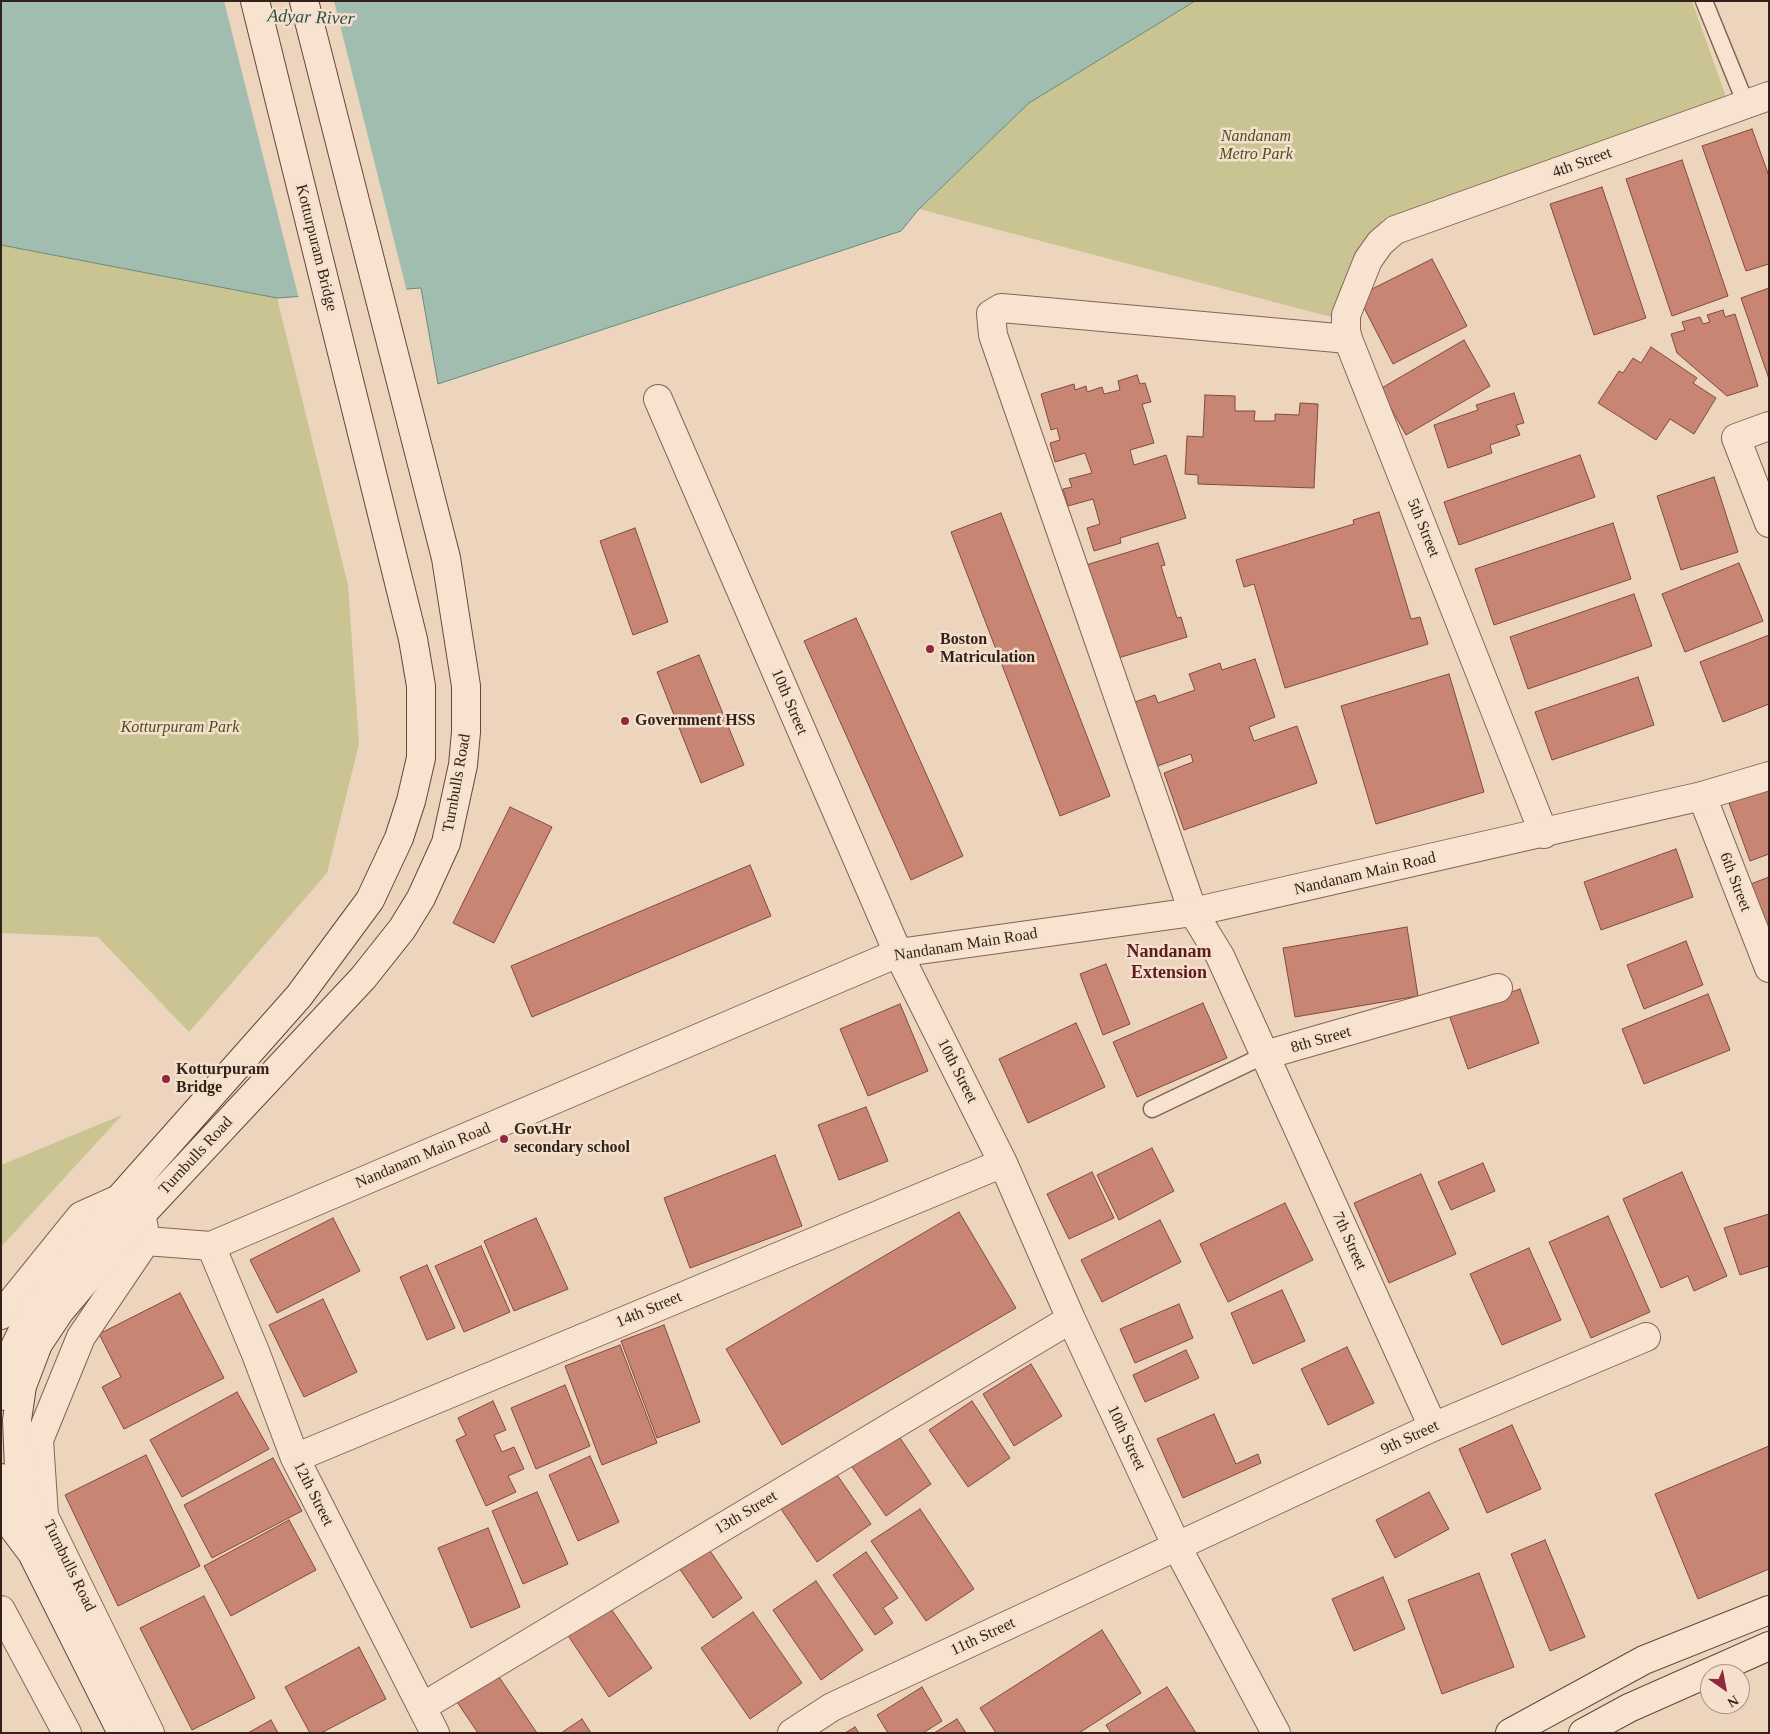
<!DOCTYPE html>
<html>
<head>
<meta charset="utf-8">
<style>
	body { margin:0 }
	#map { position:relative; width:1770px; height:1734px; overflow:hidden; background:#ecd4bd; font-family:"Times New Roman",serif }
	canvas { display:block }
	.frame { position:absolute; inset:0; border:2px solid #33221b; pointer-events:none }
	.north { position:absolute; left:1700px; top:1664px; width:50px; height:50px; box-sizing:border-box; background:#f4e0cc; border:1px solid #a79485; border-radius:50%; rotate:147deg; font-size:14px; font-weight:700; line-height:20px; text-align:center; color:#33221b }
	.north::after { content:''; display:block; margin:auto; width:18px; height:22px; background:#90293f; clip-path:polygon(50% 0,100% 100%,50% 72%,0 100%) }
</style>
</head>
<body>
<div id="map">
<canvas width="1770" height="1734"></canvas>
<div class="frame"></div>
<div class="north">N</div>
</div>
<script>
const c = document.querySelector('canvas').getContext('2d');
c.lineJoin = 'round';
function paint(path, color) {
  c.fillStyle = color;
  c.fill(path, 'evenodd');
}
function toPath(rows) {
  const path = new Path2D();
  for (const r of rows) {
    path.moveTo(r[0], r[1]);
    for (let i = 2; i < r.length; i += 2) path.lineTo(r[i], r[i + 1]);
  }
  return path;
}
function stroke(path, color, width, dash) {
  c.strokeStyle = color;
  c.lineWidth = width;
  c.lineCap = dash ? 'butt' : 'round';
  c.setLineDash(dash || []);
  c.stroke(path);
}
function label(font, color, halo, rows, align = 'center') {
  c.font = font + ' "Times New Roman",serif';
  c.lineWidth = 5;
  c.setLineDash([]);
  c.textBaseline = 'middle';
  c.strokeStyle = halo;
  c.fillStyle = color;
  for (const [text, x, y, turn = 0] of rows) {
    c.save();
    c.translate(x, y);
    c.rotate((+turn || 0) * Math.PI / 180);
    c.textAlign = isNaN(turn) ? turn : align;
    if (halo) c.strokeText(text, 0, 0);
    c.fillText(text, 0, 0);
    c.restore();
  }
}
const green = toPath([
	[1195,1,1692,1,1726,97,1383,219,1339,319,919,209,1029,103],
	[1,245,277,298,348,585,359,744,327,873,189,1032,98,937,1,933],
	[122,1115,1,1247,1,1165]
]);
const water = toPath([
	[1,1,1195,1,1029,103,919,209,901,231,438,384,421,288,277,298,1,245,1,1]
]);
const pier = toPath([
	[224,1,334,1,407,292,299,299]
]);
const building = toPath([
	[1752,129,1769,176,1769,264,1746,271,1702,146,1752,129],
	[1682,160,1728,296,1672,316,1626,179,1682,160],
	[1602,187,1646,318,1594,335,1550,204,1602,187],
	[1432,259,1467,326,1393,364,1358,296,1432,259],
	[1769,288,1769,379,1741,298,1769,288],
	[1723,310,1725,317,1735,314,1758,386,1727,396,1677,353,1671,334,1685,330,1682,322,1700,317,1703,324,1710,322,1707,315,1723,310],
	[1464,340,1490,386,1406,435,1380,389,1464,340],
	[1651,347,1697,378,1693,383,1716,398,1694,434,1670,419,1656,440,1598,403,1619,371,1623,373,1633,358,1641,363,1651,347],
	[1137,375,1140,384,1145,383,1151,402,1142,404,1154,443,1130,450,1134,465,1166,455,1186,518,1120,538,1121,543,1094,551,1087,528,1100,524,1093,499,1068,506,1063,489,1072,487,1069,479,1092,473,1085,453,1055,462,1050,443,1060,440,1057,428,1051,430,1041,394,1074,384,1075,390,1086,386,1087,392,1102,387,1104,394,1120,390,1118,381,1137,375],
	[1514,393,1524,423,1516,425,1520,435,1490,445,1492,453,1448,468,1434,425,1478,410,1476,405,1514,393],
	[1205,395,1235,396,1235,411,1255,411,1254,421,1275,421,1275,414,1299,415,1300,403,1318,404,1314,488,1198,484,1198,475,1185,474,1187,436,1203,437,1205,395],
	[1580,455,1595,497,1459,545,1444,502,1580,455],
	[1714,477,1738,552,1681,570,1657,496,1714,477],
	[1379,512,1411,619,1420,617,1428,644,1285,688,1254,584,1244,587,1236,560,1354,524,1353,520,1379,512],
	[1001,513,1110,796,1060,816,951,532,1001,513],
	[1613,523,1631,579,1494,625,1475,569,1613,523],
	[635,528,668,622,633,635,600,541,635,528],
	[1158,543,1165,565,1161,566,1177,618,1181,617,1187,637,1115,659,1086,565,1158,543],
	[1739,563,1763,621,1685,652,1662,594,1739,563],
	[1634,594,1652,646,1528,689,1510,637,1634,594],
	[856,618,963,856,911,880,804,641,856,618],
	[1769,635,1769,704,1723,722,1700,662,1769,635],
	[699,655,744,765,701,783,657,672,699,655],
	[1255,659,1275,717,1249,727,1254,741,1297,726,1317,783,1184,830,1164,773,1193,762,1191,754,1152,768,1132,703,1155,695,1158,703,1195,690,1189,674,1220,663,1222,670,1255,659],
	[1449,674,1484,792,1376,824,1341,706,1449,674],
	[1638,677,1654,725,1552,760,1535,712,1638,677],
	[1769,789,1769,854,1750,861,1729,803,1769,789],
	[510,807,552,827,494,943,453,923,510,807],
	[1676,849,1693,897,1601,930,1584,882,1676,849],
	[750,865,771,916,532,1017,511,966,750,865],
	[1769,877,1769,934,1751,884,1769,877],
	[1407,927,1418,996,1295,1017,1283,948,1407,927],
	[1686,941,1703,985,1644,1009,1627,965,1686,941],
	[1106,964,1130,1024,1103,1035,1080,974,1106,964],
	[1520,989,1539,1043,1468,1069,1449,1015,1520,989],
	[1708,994,1730,1050,1644,1084,1622,1029,1708,994],
	[1203,1003,1227,1058,1137,1097,1113,1042,1203,1003],
	[900,1004,928,1071,868,1096,840,1029,900,1004],
	[1076,1023,1105,1087,1028,1123,999,1059,1076,1023],
	[866,1107,888,1161,839,1180,818,1125,866,1107],
	[1152,1148,1174,1191,1119,1220,1097,1175,1152,1148],
	[775,1155,802,1226,690,1268,664,1198,775,1155],
	[1483,1163,1495,1191,1451,1210,1438,1182,1483,1163],
	[1092,1172,1114,1218,1069,1239,1047,1194,1092,1172],
	[1682,1172,1727,1276,1694,1291,1688,1276,1661,1288,1623,1199,1682,1172],
	[1421,1174,1456,1254,1389,1283,1354,1203,1421,1174],
	[1285,1203,1313,1260,1228,1302,1200,1244,1285,1203],
	[959,1212,1016,1308,782,1445,726,1349,959,1212],
	[1769,1214,1769,1266,1740,1275,1724,1228,1769,1214],
	[1608,1216,1650,1312,1591,1338,1549,1242,1608,1216],
	[333,1218,360,1271,277,1313,250,1260,333,1218],
	[536,1218,568,1289,514,1311,484,1241,536,1218],
	[1160,1220,1181,1262,1102,1302,1081,1260,1160,1220],
	[481,1246,510,1312,464,1332,435,1266,481,1246],
	[1529,1248,1561,1320,1502,1345,1470,1274,1529,1248],
	[427,1265,455,1328,427,1340,400,1277,427,1265],
	[1282,1290,1305,1341,1253,1364,1231,1313,1282,1290],
	[180,1293,224,1378,124,1429,102,1387,121,1377,99,1334,180,1293],
	[323,1299,357,1372,304,1397,269,1325,323,1299],
	[1179,1304,1193,1338,1135,1363,1120,1329,1179,1304],
	[664,1325,700,1422,657,1438,621,1341,664,1325],
	[620,1345,657,1443,602,1465,565,1366,620,1345],
	[1347,1347,1374,1403,1328,1425,1301,1369,1347,1347],
	[1186,1350,1199,1378,1145,1402,1133,1375,1186,1350],
	[1031,1364,1062,1416,1014,1446,983,1394,1031,1364],
	[565,1385,590,1446,536,1469,511,1408,565,1385],
	[237,1392,269,1449,182,1497,150,1440,237,1392],
	[493,1401,506,1430,494,1435,502,1452,514,1447,524,1469,508,1476,516,1492,486,1506,456,1440,466,1435,458,1418,493,1401],
	[972,1401,1010,1458,968,1487,929,1430,972,1401],
	[1214,1414,1236,1464,1258,1454,1261,1463,1183,1498,1157,1439,1214,1414],
	[1512,1425,1541,1489,1487,1513,1459,1449,1512,1425],
	[894,1429,931,1484,886,1516,848,1461,894,1429],
	[1769,1446,1769,1569,1698,1599,1655,1494,1769,1446],
	[146,1455,200,1566,118,1606,65,1495,146,1455],
	[590,1456,619,1522,578,1541,549,1475,590,1456],
	[273,1458,302,1511,212,1558,184,1505,273,1458],
	[833,1469,871,1524,817,1562,779,1506,833,1469],
	[537,1492,568,1564,523,1584,492,1511,537,1492],
	[1429,1492,1449,1529,1395,1558,1376,1520,1429,1492],
	[920,1509,974,1589,926,1621,871,1541,920,1509],
	[289,1520,316,1570,231,1616,204,1566,289,1520],
	[488,1528,520,1607,471,1628,438,1548,488,1528],
	[1545,1540,1585,1637,1550,1651,1511,1554,1545,1540],
	[704,1542,742,1598,713,1618,675,1562,704,1542],
	[866,1552,898,1598,883,1608,893,1623,875,1635,833,1575,866,1552],
	[1479,1573,1514,1667,1442,1694,1408,1600,1479,1573],
	[1383,1577,1405,1629,1354,1651,1332,1599,1383,1577],
	[816,1581,863,1650,821,1680,773,1610,816,1581],
	[204,1596,255,1698,192,1730,140,1628,204,1596],
	[607,1603,652,1668,609,1697,565,1631,607,1603],
	[753,1612,802,1683,750,1719,701,1648,753,1612],
	[1102,1630,1141,1693,1079,1733,996,1733,980,1708,1102,1630],
	[359,1647,386,1699,321,1733,310,1733,285,1687,359,1647],
	[497,1674,537,1733,478,1733,457,1702,497,1674],
	[922,1687,942,1721,923,1733,888,1733,877,1715,922,1687],
	[1167,1687,1196,1733,1111,1733,1106,1725,1167,1687],
	[582,1719,591,1733,561,1733,582,1719],
	[957,1719,966,1733,934,1733,957,1719],
	[271,1720,278,1733,248,1733,271,1720],
	[855,1727,859,1733,845,1733,855,1727]
]);
const service = toPath([
	[1704,1,1746,104],
	[1152,1109,1265,1055]
]);
const minor = toPath([
	[1348,339,1013,309,1001,308,991,314,993,335,1193,912,1220,956,1433,1427],
	[658,399,898,953,1003,1163,1071,1319,1177,1547,1276,1733],
	[1769,426,1736,438,1769,523],
	[1702,796,1769,968],
	[1544,834,1348,339,1346,331,1346,315,1368,260,1380,243,1395,230,1769,96],
	[1265,1055,1498,988],
	[211,1246,256,1354,295,1458,435,1733],
	[295,1458,1003,1163],
	[422,1707,1071,1319],
	[792,1733,832,1707,1433,1427,1646,1337]
]);
const tertiary = toPath([
	[143,1223,146,1241,81,1337,39,1440,44,1516,150,1733],
	[146,1241,211,1246,898,953,1193,912,1702,796,1769,776],
	[1,1315,81,1216,119,1199],
	[1,1610,67,1733]
]);
const secondary = toPath([
	[1,1396,11,1355,24,1328,42,1299,119,1199,299,996,370,900,399,838,411,801,421,758,421,686,413,639,255,1],
	[1,1478,14,1529,32,1553,122,1733],
	[32,1553,34,1526,19,1469,17,1420,22,1386,38,1344,60,1311,142,1214,363,978,402,929,421,898,446,843,463,765,466,732,466,686,446,558,304,1],
	[1510,1733,1644,1660,1769,1610],
	[1583,1733,1629,1708,1769,1646]
]);
const markers = [
	[930,649,5,"#90293f"],
	[625,721,5,"#90293f"],
	[166,1079,5,"#90293f"],
	[504,1139,5,"#90293f"]
];
const parkNames = [
	["Nandanam",1256,137],
	["Metro Park",1256,155],
	["Kotturpuram Park",180,728]
];
const streetNames = [
	["4th Street",1582,163,-20],
	["Kotturpuram Bridge",316,248,76],
	["5th Street",1423,528,68],
	["10th Street",789,702,67],
	["Turnbulls Road",457,783,-80],
	["Nandanam Main Road",1365,874,-13],
	["6th Street",1735,882,69],
	["Nandanam Main Road",966,945,-9],
	["8th Street",1321,1040,-16],
	["10th Street",957,1071,63],
	["Turnbulls Road",196,1156,-47],
	["Nandanam Main Road",423,1156,-23],
	["7th Street",1349,1241,66],
	["14th Street",649,1310,-23],
	["10th Street",1126,1438,65],
	["9th Street",1410,1438,-25],
	["12th Street",313,1494,63],
	["13th Street",746,1513,-31],
	["Turnbulls Road",69,1566,64],
	["11th Street",983,1637,-25]
];
const poiNames = [
	["Boston",940,640],
	["Matriculation",940,658],
	["Government HSS",635,721],
	["Kotturpuram",176,1070],
	["Bridge",176,1088],
	["Govt.Hr",514,1130],
	["secondary school",514,1148]
];
const waterNames = [
	["Adyar River",311,18,2]
];
const neighbourhoodNames = [
	["Nandanam",1169,952],
	["Extension",1169,973]
];
paint(green, '#c9c492');
paint(water, '#a1bdaf');
stroke(water, '#698a7b', 1);
paint(pier, '#ecd4bd');
paint(building, '#c98574');
stroke(building, '#814a3e', 1);
stroke(service, '#836557', 19);
stroke(minor, '#836557', 30);
stroke(tertiary, '#836557', 30);
stroke(secondary, '#64473a', 30);
stroke(service, '#f7e3d0', 16);
stroke(minor, '#f7e3d0', 28);
stroke(tertiary, '#f7e3d0', 28);
stroke(secondary, '#f7e3d0', 28);
for (const [x, y, r, color] of markers) {
  const dot = new Path2D();
  dot.arc(x, y, r, 0, 2 * Math.PI);
  c.fillStyle = color;
  c.fill(dot);
  stroke(dot, '#f4e0cc', 2);
}
label('italic 16px', '#4d4e22', '#f4e0cc', parkNames);
label('16px', '#33221b', '#f4e0cc', streetNames);
label('bold 16px', '#33221b', '#f4e0cc', poiNames, 'left');
label('italic 18px', '#2b5247', '#f4e0cc', waterNames);
label('bold 18px', '#5e1c1c', '#f4e0cc', neighbourhoodNames);
</script>
</body>
</html>
